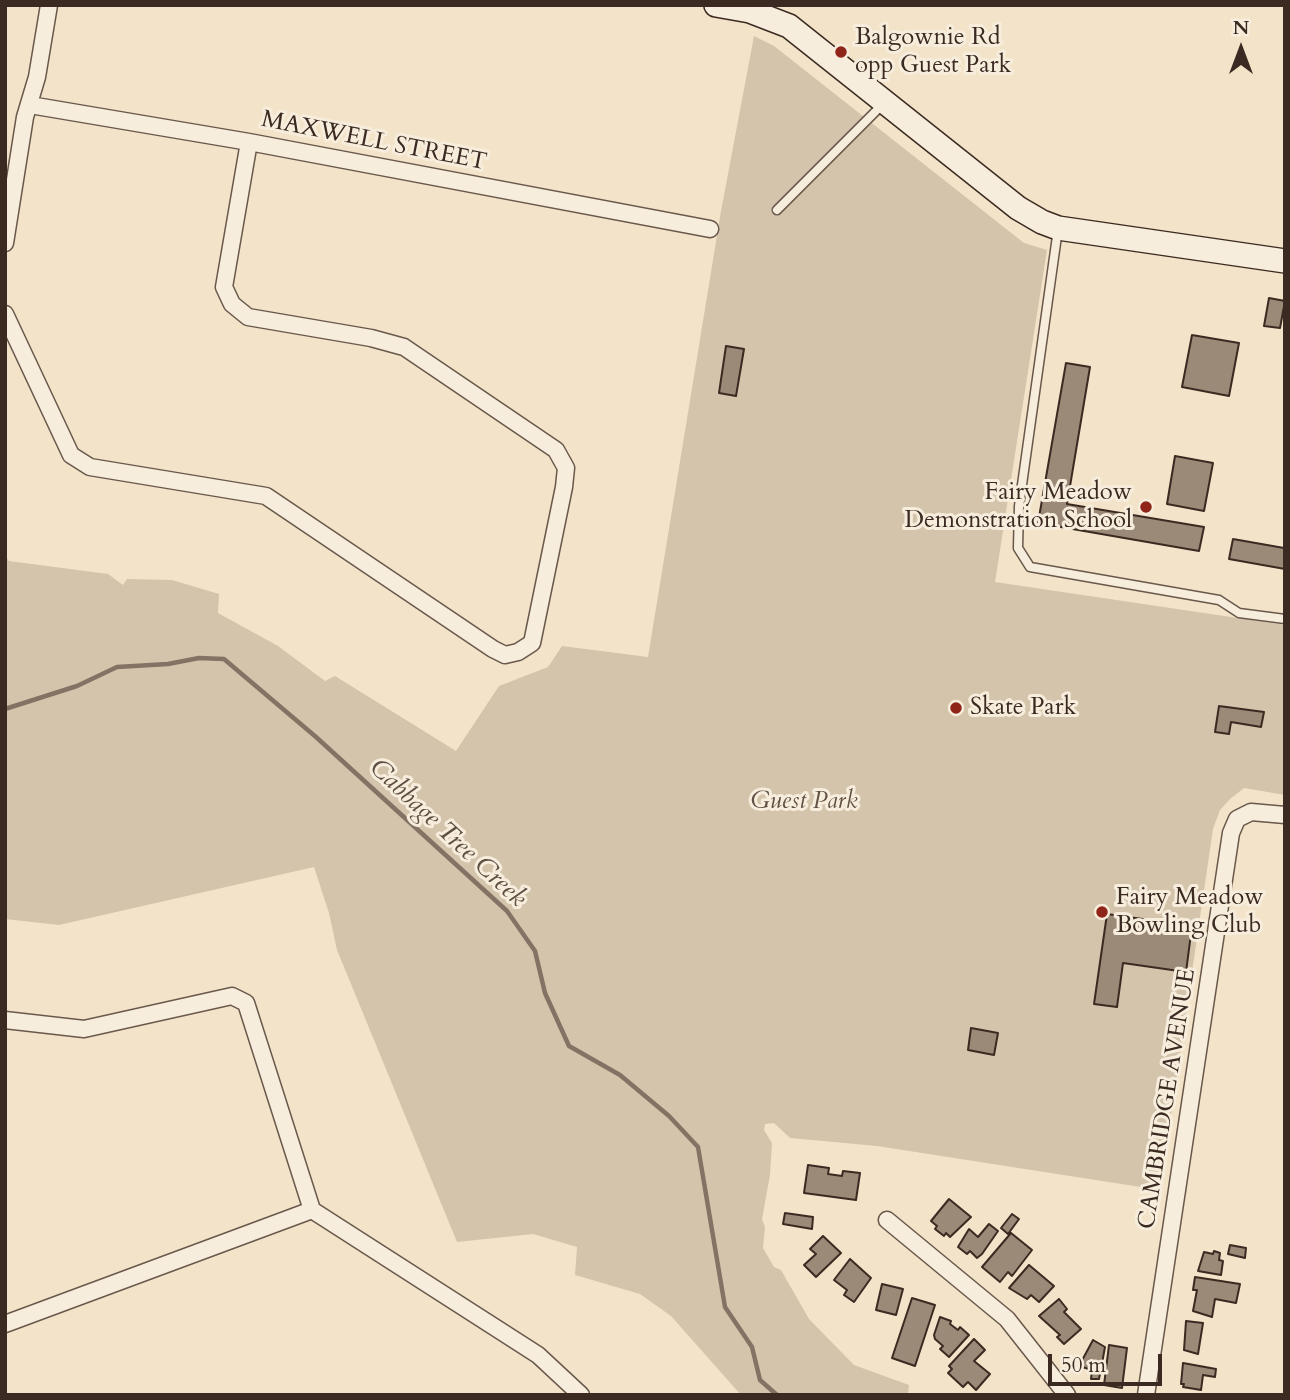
<!DOCTYPE html>
<html>
<head>
<meta charset="utf-8">
<style>
	body { margin:0 }
	#map { position:relative; width:1290px; height:1400px; overflow:hidden; background:#f3e3c9; font-family:Cardo,serif }
	canvas { display:block }
	.frame { position:absolute; inset:0; border:7px solid #3b2a21; pointer-events:none }
	.north { position:absolute; left:1206px; top:14px; width:70px; height:70px; -webkit-text-stroke:5px #f7eddc; paint-order:stroke; rotate:0deg; font-size:19px; font-weight:700; line-height:28px; text-align:center; color:#3b2a21 }
	.north::after { content:''; display:block; margin:auto; width:24px; height:32px; background:#3b2a21; clip-path:polygon(50% 0,100% 100%,50% 72%,0 100%) }
	.scale { position:absolute; left:1048px; top:1354px; width:114px; height:32px; box-sizing:border-box; border:4px solid #3b2a21; border-top:0; padding-left:9px; font-size:21px; line-height:24px; white-space:nowrap; color:#3b2a21; -webkit-text-stroke:5px #f7eddc; paint-order:stroke }
</style>
</head>
<body>
<div id="map">
<canvas width="1290" height="1400"></canvas>
<div class="frame"></div>
<div class="north">N</div>
<div class="scale">50 m</div>
</div>
<script>
const c = document.querySelector('canvas').getContext('2d');
c.lineJoin = 'round';
function paint(path, color) {
  c.fillStyle = color;
  c.fill(path, 'evenodd');
}
function toPath(rows) {
  const path = new Path2D();
  for (const r of rows) {
    path.moveTo(r[0], r[1]);
    for (let i = 2; i < r.length; i += 2) path.lineTo(r[i], r[i + 1]);
  }
  return path;
}
function stroke(path, color, width, dash) {
  c.strokeStyle = color;
  c.lineWidth = width;
  c.lineCap = dash ? 'butt' : 'round';
  c.setLineDash(dash || []);
  c.stroke(path);
}
function label(font, color, halo, rows, align = 'center') {
  c.font = font + ' Cardo,serif';
  c.lineWidth = 6;
  c.setLineDash([]);
  c.textBaseline = 'middle';
  c.strokeStyle = halo;
  c.fillStyle = color;
  for (const [text, x, y, turn = 0] of rows) {
    c.save();
    c.translate(x, y);
    c.rotate((+turn || 0) * Math.PI / 180);
    c.textAlign = isNaN(turn) ? turn : align;
    if (halo) c.strokeText(text, 0, 0);
    c.fillText(text, 0, 0);
    c.restore();
  }
}
const green = toPath([
	[754,36,774,46,1024,243,1047,250,995,582,1285,625,1285,795,1244,788,1230,799,1220,810,1213,829,1160,1190,877,1146,790,1138,774,1123,765,1124,764,1130,772,1143,770,1175,762,1219,765,1227,763,1248,774,1267,781,1270,809,1319,854,1365,909,1385,908,1395,741,1395,671,1316,640,1294,575,1275,577,1247,533,1234,457,1242,337,950,329,913,314,867,59,925,5,919,5,556,9,561,108,574,123,585,127,579,172,580,219,594,218,613,278,646,325,681,335,676,456,751,499,686,548,667,562,646,648,657,721,211]
]);
const stream = toPath([
	[5,709,77,686,117,667,168,664,199,658,224,659,316,737,507,911,535,951,545,993,569,1046,620,1075,669,1116,698,1147,725,1307,752,1347,760,1380,777,1395]
]);
const building = toPath([
	[1269,298,1285,301,1280,328,1264,326,1269,298],
	[1192,335,1239,343,1229,396,1182,387,1192,335],
	[726,346,744,349,736,396,719,393,726,346],
	[1066,363,1090,367,1067,504,1204,527,1199,551,1038,523,1066,363],
	[1175,456,1213,463,1204,511,1167,504,1175,456],
	[1233,539,1284,548,1285,546,1285,569,1229,559,1233,539],
	[1219,706,1264,712,1261,727,1231,722,1229,734,1215,732,1219,706],
	[1107,914,1192,926,1186,972,1123,963,1117,1007,1094,1004,1107,914],
	[971,1028,998,1033,994,1055,968,1050,971,1028],
	[808,1165,829,1168,828,1174,842,1176,843,1171,860,1173,856,1200,804,1193,808,1165],
	[949,1199,971,1217,950,1237,946,1233,944,1236,935,1229,937,1226,931,1221,949,1199],
	[785,1213,813,1217,812,1229,783,1224,785,1213],
	[1012,1214,1019,1219,1008,1234,1001,1228,1012,1214],
	[989,1224,998,1231,982,1254,977,1258,970,1251,967,1254,958,1247,969,1229,978,1237,989,1224],
	[1011,1233,1032,1250,1012,1276,1008,1272,1000,1282,982,1267,1011,1233],
	[823,1236,841,1253,816,1277,804,1265,816,1254,810,1249,823,1236],
	[1230,1245,1246,1248,1245,1258,1228,1254,1230,1245],
	[1214,1251,1220,1253,1219,1260,1223,1261,1221,1275,1198,1271,1204,1252,1213,1254,1214,1251],
	[850,1259,871,1278,854,1302,844,1295,847,1290,834,1280,850,1259],
	[1029,1265,1054,1286,1039,1302,1031,1295,1027,1299,1009,1288,1029,1265],
	[1195,1277,1240,1284,1236,1303,1215,1299,1212,1317,1193,1311,1197,1290,1193,1290,1195,1277],
	[882,1284,903,1289,896,1315,876,1310,882,1284],
	[912,1298,935,1305,915,1366,892,1358,912,1298],
	[1059,1299,1067,1309,1064,1312,1081,1329,1064,1344,1057,1337,1060,1335,1039,1316,1059,1299],
	[940,1317,951,1321,950,1324,958,1330,960,1327,969,1335,949,1357,940,1349,943,1346,935,1339,934,1335,940,1317],
	[1186,1321,1203,1323,1198,1354,1184,1350,1186,1321],
	[974,1339,985,1350,974,1361,990,1374,976,1390,968,1382,963,1387,948,1373,952,1369,949,1366,974,1339],
	[1093,1340,1105,1347,1099,1379,1091,1379,1092,1370,1079,1366,1093,1340],
	[1109,1345,1127,1348,1122,1388,1104,1385,1109,1345],
	[1183,1363,1216,1369,1215,1377,1203,1375,1201,1390,1183,1387,1184,1384,1181,1384,1183,1363]
]);
const service = toPath([
	[777,210,884,103],
	[1058,229,1019,506,1018,548,1030,567,1219,600,1239,613,1285,619]
]);
const minor = toPath([
	[30,105,249,142,710,229],
	[5,243,25,117,37,77,49,5],
	[5,314,71,455,90,467,266,496,493,649,505,655,518,652,532,643,564,487,566,468,556,450,404,347,371,338,248,317,232,304,224,287,249,142],
	[5,1020,84,1029,232,996,246,1003,312,1210],
	[312,1210,538,1355,581,1395],
	[887,1220,1007,1319,1067,1395],
	[5,1324,312,1210],
	[1146,1395,1231,833,1237,819,1251,812,1285,815]
]);
const secondary = toPath([
	[716,5,750,11,789,26,1018,208,1042,222,1058,228,1285,261]
]);
const markers = [
	[841,52,7,"#8f2418"],
	[1146,507,7,"#8f2418"],
	[956,708,7,"#8f2418"],
	[1102,912,7,"#8f2418"]
];
const poiNames = [
	["Balgownie Rd",855,38],
	["opp Guest Park",855,66],
	["Fairy Meadow",1132,493,"right"],
	["Demonstration School",1132,521,"right"],
	["Skate Park",970,708],
	["Fairy Meadow",1116,898],
	["Bowling Club",1116,926]
];
const streetNames = [
	["MAXWELL STREET",374,142,11],
	["CAMBRIDGE AVENUE",1168,1099,-81]
];
const parkNames = [
	["Guest Park",804,802]
];
const waterNames = [
	["Cabbage Tree Creek",447,834,43]
];
paint(green, '#d4c4ac');
stroke(stream, '#847364', 4.5);
paint(building, '#9b8a78');
stroke(building, '#3b2a21', 2);
stroke(service, '#69584b', 11);
stroke(minor, '#69584b', 19);
stroke(secondary, '#3b2a21', 26);
stroke(service, '#f7eddc', 8);
stroke(minor, '#f7eddc', 16);
stroke(secondary, '#f7eddc', 23);
for (const [x, y, r, color] of markers) {
  const dot = new Path2D();
  dot.arc(x, y, r, 0, 2 * Math.PI);
  c.fillStyle = color;
  c.fill(dot);
  stroke(dot, '#f7eddc', 2.5);
}
label('24px', '#3b2a21', '#f7eddc', poiNames, 'left');
label('24px', '#3b2a21', '#f7eddc', streetNames);
label('italic 24px', '#615044', '#f7eddc', parkNames);
label('italic 26px', '#5f4f42', '#f7eddc', waterNames);
</script>
</body>
</html>
